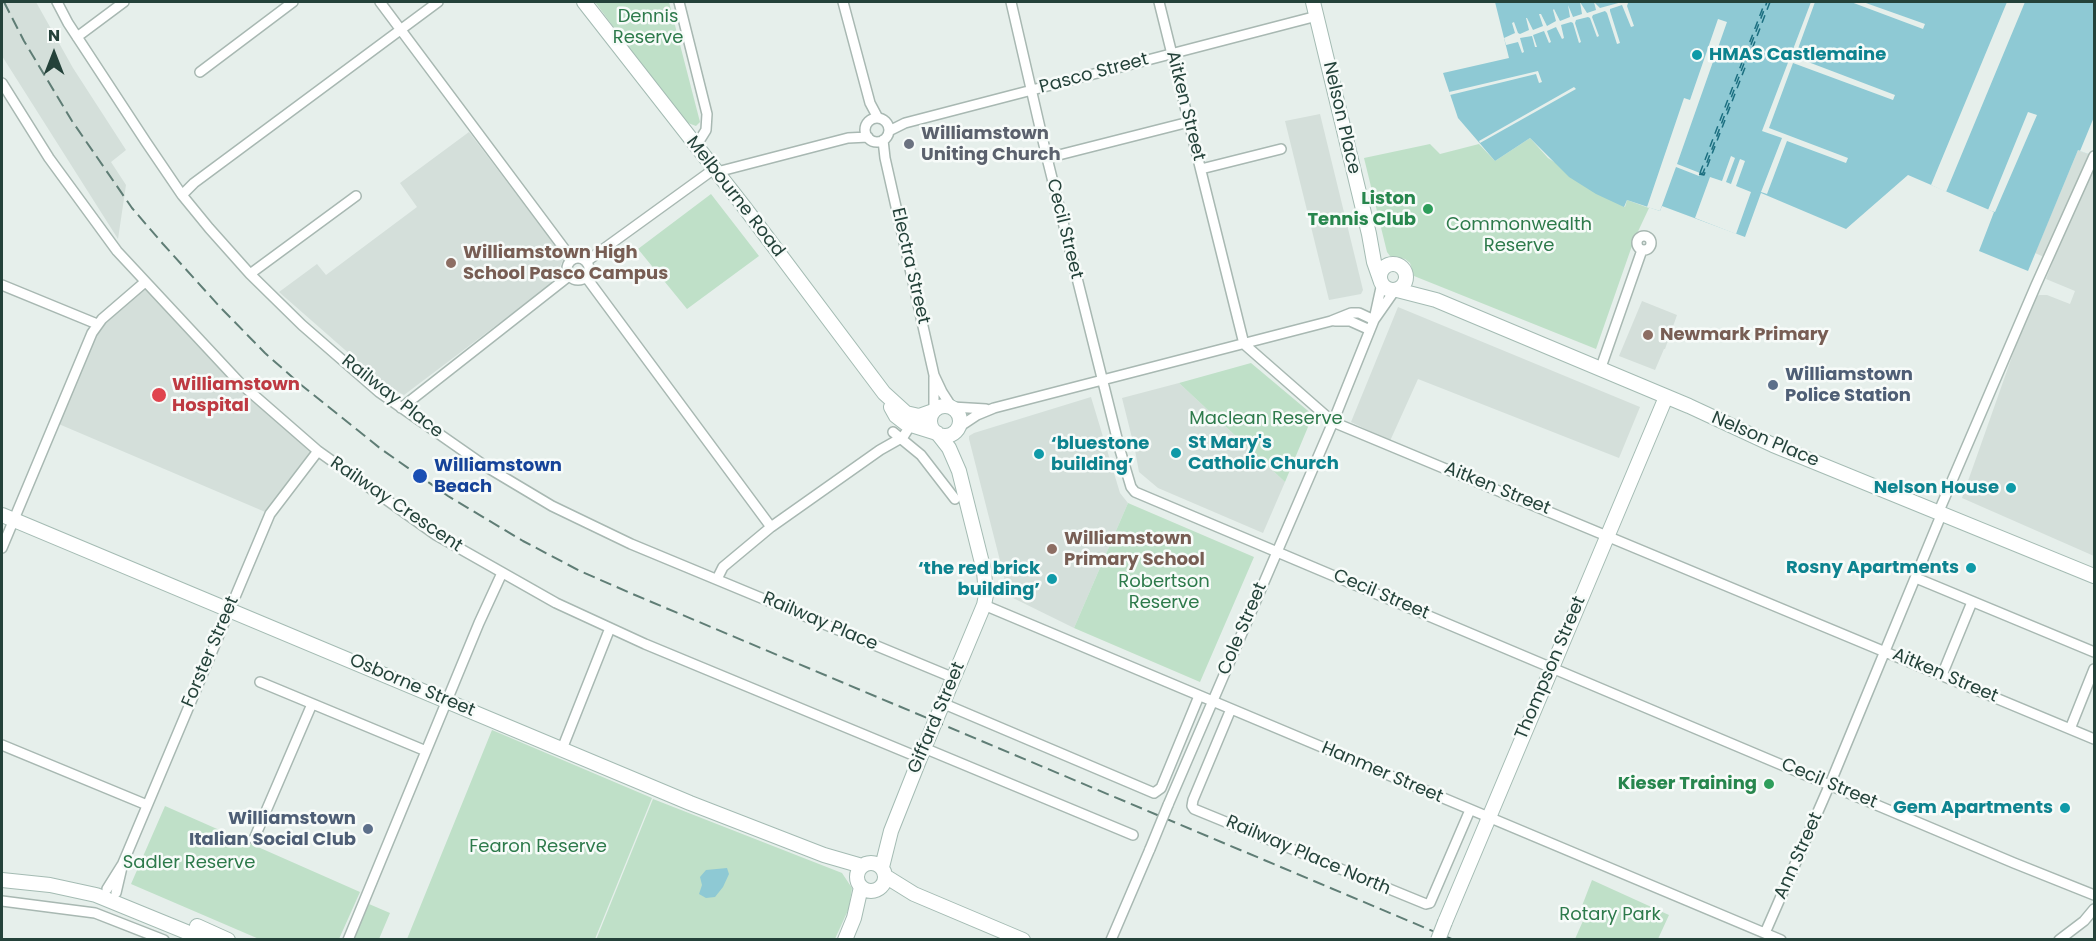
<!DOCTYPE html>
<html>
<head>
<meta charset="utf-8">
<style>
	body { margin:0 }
	#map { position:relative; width:2096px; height:941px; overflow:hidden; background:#e6efeb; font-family:Poppins,sans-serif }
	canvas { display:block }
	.frame { position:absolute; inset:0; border:3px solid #24423a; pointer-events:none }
	.north { position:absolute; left:24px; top:24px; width:60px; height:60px; -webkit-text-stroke:4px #f7fbf9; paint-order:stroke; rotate:0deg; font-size:16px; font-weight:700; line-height:24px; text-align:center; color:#24423a }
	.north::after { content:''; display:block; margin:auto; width:21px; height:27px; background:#24423a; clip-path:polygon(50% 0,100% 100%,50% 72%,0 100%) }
</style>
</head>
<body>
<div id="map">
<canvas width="2096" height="941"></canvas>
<div class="frame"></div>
<div class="north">N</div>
</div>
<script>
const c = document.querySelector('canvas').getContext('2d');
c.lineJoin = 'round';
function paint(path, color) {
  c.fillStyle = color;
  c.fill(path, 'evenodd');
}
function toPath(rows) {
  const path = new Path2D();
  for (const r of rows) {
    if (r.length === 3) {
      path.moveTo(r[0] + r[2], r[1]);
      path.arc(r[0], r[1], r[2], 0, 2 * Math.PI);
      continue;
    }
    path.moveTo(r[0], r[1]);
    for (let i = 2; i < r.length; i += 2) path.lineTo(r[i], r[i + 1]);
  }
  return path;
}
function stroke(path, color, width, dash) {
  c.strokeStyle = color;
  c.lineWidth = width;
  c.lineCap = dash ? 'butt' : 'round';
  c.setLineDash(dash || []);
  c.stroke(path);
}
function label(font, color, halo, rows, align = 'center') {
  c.font = font + ' Poppins,sans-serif';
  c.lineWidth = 5;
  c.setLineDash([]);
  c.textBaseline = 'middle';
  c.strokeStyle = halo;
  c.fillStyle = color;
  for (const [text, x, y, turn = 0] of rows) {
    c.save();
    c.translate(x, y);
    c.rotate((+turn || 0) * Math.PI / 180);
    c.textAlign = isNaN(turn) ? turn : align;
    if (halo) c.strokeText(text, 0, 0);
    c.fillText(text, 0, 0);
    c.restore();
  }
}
const built = toPath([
	[2,2,36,2,73,68,126,150,111,162,126,185,118,239,2,56],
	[1320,114,1363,290,1361,294,1329,300,1285,121],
	[469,132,564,257,560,267,559,278,404,395,385,385,279,292,317,264,326,275,417,207,400,183],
	[2078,150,2094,156,2094,556,1962,498,2032,300,2039,295,2047,295,2070,304,2075,291,2046,279,2053,261,2035,253],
	[145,282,240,383,318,451,270,514,54,422,92,333],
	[1642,301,1677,315,1665,349,1664,349,1655,370,1619,356],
	[1398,307,1640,407,1619,458,1418,379,1390,441,1351,422],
	[1179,383,1285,482,1263,533,1158,488,1139,472,1135,450,1122,398],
	[1091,397,1120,493,1128,503,1074,628,1009,596,969,439,969,436,974,433]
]);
const green = toPath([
	[595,2,669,2,700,122,696,126,688,123,680,117],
	[1530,138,1548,158,1625,207,1627,200,1649,208,1634,240,1596,349,1414,276,1410,263,1405,259,1390,256,1387,252,1364,158,1430,144,1440,154,1479,144,1495,161],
	[711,194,759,256,687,309,638,249],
	[1251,363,1313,415,1285,482,1179,383],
	[1128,503,1254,557,1200,682,1074,628],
	[492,730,652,798,595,939,407,939],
	[653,799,842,873,852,888,849,908,835,939,596,940],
	[165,806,360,892,339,939,259,939,131,884],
	[1592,880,1669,915,1658,939,1575,939,1586,914,1580,911],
	[369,904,390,913,379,939,354,939]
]);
const water = toPath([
	[1495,2,2094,2,2094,156,2078,150,2028,271,1979,251,1994,212,1908,175,1846,229,1761,193,1745,237,1662,206,1660,211,1627,200,1624,207,1596,194,1569,177,1530,138,1495,161,1458,118,1443,73,1509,58],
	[727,868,729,874,723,887,715,897,706,898,699,894,702,885,700,877,706,870]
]);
const pier = toPath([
	[1580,2,1587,13,1596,10,1594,2,1600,8,1622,2,1634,2,1628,3,1627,6,1634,26,1631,27,1622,5,1610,9,1610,11,1620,43,1617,44,1607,13,1605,11,1593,15,1592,17,1599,36,1597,37,1590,18,1588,17,1576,20,1575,23,1581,42,1579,43,1573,23,1571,22,1561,25,1564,38,1562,39,1556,27,1547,31,1551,42,1549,43,1544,31,1533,35,1537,47,1535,47,1532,36,1520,38,1524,52,1522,53,1518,42,1506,45,1504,38,1515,33,1512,23,1514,22,1518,33,1520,34,1529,30,1526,18,1527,18,1533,30,1543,26,1539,14,1541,14,1547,26,1556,21,1553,10,1554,9,1560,21,1570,17,1568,5,1573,17,1582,14],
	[1811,2,1815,2,1795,57,1895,95,1893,100,1793,63,1769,128,1848,158,1846,163,1787,141,1767,194,1761,192,1782,138,1762,131],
	[1851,2,1863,2,1925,24,1923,29],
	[2007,2,2025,2,1946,192,1931,185],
	[1718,19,1727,22,1677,164,1700,173,1699,176,1676,167,1660,211,1647,207,1684,98,1690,100],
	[1538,71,1542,82,1539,83,1536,74,1450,95,1449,92],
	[1574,87,1576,89,1480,143,1479,141],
	[2028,112,2037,115,1995,212,1988,210],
	[2094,117,2094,156,2080,151],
	[1731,156,1735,158,1726,182,1731,184,1740,159,1745,161,1736,186,1751,192,1736,234,1695,218,1710,177,1722,181]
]);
const ferry = toPath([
	[1700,173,1765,2],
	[1699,174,1704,175,1770,2],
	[1700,174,1703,173,1767,2]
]);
const street = toPath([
	[57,2,68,23,146,142,182,195,209,228,250,274,302,325,379,392,485,466,552,506,631,544,954,678],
	[380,2,572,259],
	[679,2,707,114,706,130,701,138,694,144],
	[843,2,870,103,878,118],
	[1011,2,1047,158,1120,450,1131,487,1135,492,2014,863,2094,895],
	[1159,2,1244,344,1333,422,2094,739],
	[77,37,124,2],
	[200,72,293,2],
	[2,83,49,158,117,251,240,383,318,451,436,535,556,603,645,644,920,758],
	[877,130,12],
	[889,131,905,123,1317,16],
	[883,140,885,158,934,375,942,392,951,406],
	[1047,158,1189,122],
	[1201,169,1281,149],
	[717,172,848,138,868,137],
	[182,195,194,183,438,2],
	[1644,243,7],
	[578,269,11],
	[587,261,714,169],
	[250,274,356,196],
	[586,277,771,527],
	[2,285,97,324],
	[1375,315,1382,283],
	[1335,321,1350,321,1370,330],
	[1600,370,1642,250],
	[952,407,986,409],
	[401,408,569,276],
	[934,411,934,377],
	[959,427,977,415,994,408,1331,321,1351,313,1359,313,1374,320],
	[893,432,921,455,955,499],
	[1939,511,2036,285,2094,156],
	[2,548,92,333,102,319,145,282],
	[1916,578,2094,652],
	[717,579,723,567,771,527,880,450,903,437,910,426],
	[984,605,1781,940],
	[1942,675,1972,602],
	[260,682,426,751],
	[942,703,1154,793,1161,788,1199,696],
	[1231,709,1193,800,1192,806,1194,809,1426,904,1430,903,1470,810],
	[2070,729,2094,669],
	[2,745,147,805],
	[924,748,1133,835],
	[562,749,610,628],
	[1168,805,1333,422,1374,320,1395,290],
	[254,839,312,704],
	[107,889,122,865],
	[116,893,123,863,270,514,318,451],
	[2,901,95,913,164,940],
	[1765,933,1830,784,1942,513],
	[348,940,479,623,502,573],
	[1111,940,1150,849],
	[2059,940,2084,921,2094,909]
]);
const secondary = toPath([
	[584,2,745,208,884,393,906,413,919,416,933,411],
	[1313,2,1369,234,1374,262,1381,282],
	[1393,277,13],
	[1397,290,1436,300,1689,406,1773,445,2094,576],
	[945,421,15],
	[891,407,896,416,905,423,937,433],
	[2,515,690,803,824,855,862,866],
	[871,877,14],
	[882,867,891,831,920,758,984,605,986,595,984,571,959,471,949,448,938,434],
	[885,876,914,894,1023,940],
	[2,880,50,885,96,895,206,940],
	[1445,922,1666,397],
	[197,926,228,940],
	[845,940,854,918,861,887]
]);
const rail = toPath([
	[4,2,24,41,72,121,132,208,163,244,220,307,265,353,300,384,381,449,448,496,523,541,580,571,635,595,1454,940]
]);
const streetBridge = toPath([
	[1150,849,1168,805]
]);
const secondaryBridge = toPath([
	[1438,940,1445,922]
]);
const markers = [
	[1697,55,6,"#0f9aa8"],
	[909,144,6,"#6b7280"],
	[1428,209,6,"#2e9e5b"],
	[451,263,6,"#8d6e63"],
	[1648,335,6,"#8d6e63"],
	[1773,385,6,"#5c6f8a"],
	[159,395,8,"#e0444e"],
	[1176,453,6,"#0f9aa8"],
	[1039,454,6,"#0f9aa8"],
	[420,476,8,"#1a4fb4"],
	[2011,488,6,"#0f9aa8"],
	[1052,549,6,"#8d6e63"],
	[1971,568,6,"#0f9aa8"],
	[1052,579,6,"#0f9aa8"],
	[1769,784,6,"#2e9e5b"],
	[2065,808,6,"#0f9aa8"],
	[368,829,6,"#5c6f8a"]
];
const parkNames = [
	["Dennis",648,17],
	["Reserve",648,38],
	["Commonwealth",1519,225],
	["Reserve",1519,246],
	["Maclean Reserve",1266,419],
	["Robertson",1164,582],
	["Reserve",1164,603],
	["Fearon Reserve",538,847],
	["Sadler Reserve",189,863],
	["Rotary Park",1610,915]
];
const cultureNames = [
	["HMAS Castlemaine",1709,55,"left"],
	["St Mary's",1188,443,"left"],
	["Catholic Church",1188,464,"left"],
	["‘bluestone",1051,444,"left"],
	["building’",1051,465,"left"],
	["Nelson House",1999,488],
	["Rosny Apartments",1959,568],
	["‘the red brick",1040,569],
	["building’",1040,590],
	["Gem Apartments",2053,808]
];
const streetNames = [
	["Pasco Street",1094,74,-15],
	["Aitken Street",1185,106,76],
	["Nelson Place",1341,118,77],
	["Melbourne Road",735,197,52],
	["Cecil Street",1064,229,76],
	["Electra Street",910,266,77],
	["Railway Place",392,397,38],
	["Nelson Place",1765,440,23],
	["Aitken Street",1497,489,22],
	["Railway Crescent",396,505,34],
	["Cecil Street",1381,595,23],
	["Railway Place",820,622,23],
	["Cole Street",1243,629,-67],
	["Forster Street",211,652,-67],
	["Thompson Street",1551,668,-67],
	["Aitken Street",1945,676,23],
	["Osborne Street",412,686,23],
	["Giffard Street",937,718,-67],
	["Hanmer Street",1382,773,23],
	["Cecil Street",1829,784,23],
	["Railway Place North",1308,856,23],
	["Ann Street",1799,856,-66]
];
const worshipNames = [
	["Williamstown",921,134],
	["Uniting Church",921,155]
];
const leisureNames = [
	["Liston",1416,199],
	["Tennis Club",1416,220],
	["Kieser Training",1757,784]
];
const educationNames = [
	["Williamstown High",463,253],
	["School Pasco Campus",463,274],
	["Newmark Primary",1660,335],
	["Williamstown",1064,539],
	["Primary School",1064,560]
];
const serviceNames = [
	["Williamstown",1785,375],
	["Police Station",1785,396],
	["Williamstown",356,819,"right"],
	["Italian Social Club",356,840,"right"]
];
const healthNames = [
	["Williamstown",172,385],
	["Hospital",172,406]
];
const transitNames = [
	["Williamstown",434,466],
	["Beach",434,487]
];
paint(built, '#d4dfda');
paint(green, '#bfe0c8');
paint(water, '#8ec9d4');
paint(pier, '#e6efeb');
stroke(ferry, '#1c6f80', 1.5, [8, 6]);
stroke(street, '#a8b8b2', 12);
stroke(secondary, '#a4bbb3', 16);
stroke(street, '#fff', 9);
stroke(secondary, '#fff', 14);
stroke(rail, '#5f7d75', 2, [12, 6]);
stroke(streetBridge, '#a8b8b2', 12, []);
stroke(secondaryBridge, '#a4bbb3', 16, []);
stroke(streetBridge, '#fff', 9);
stroke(secondaryBridge, '#fff', 14);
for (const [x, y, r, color] of markers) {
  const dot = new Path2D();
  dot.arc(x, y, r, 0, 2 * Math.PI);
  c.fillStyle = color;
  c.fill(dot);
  stroke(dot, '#f7fbf9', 2);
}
label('18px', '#2d7a4b', '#f7fbf9', parkNames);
label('bold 18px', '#0d838f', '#f7fbf9', cultureNames, 'right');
label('18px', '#24423a', '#f7fbf9', streetNames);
label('bold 18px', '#5b616d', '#f7fbf9', worshipNames, 'left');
label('bold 18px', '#27864d', '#f7fbf9', leisureNames, 'right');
label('bold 18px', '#785e54', '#f7fbf9', educationNames, 'left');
label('bold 18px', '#4e5e75', '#f7fbf9', serviceNames, 'left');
label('bold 18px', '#be3a42', '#f7fbf9', healthNames, 'left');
label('bold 18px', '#164399', '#f7fbf9', transitNames, 'left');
</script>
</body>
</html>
